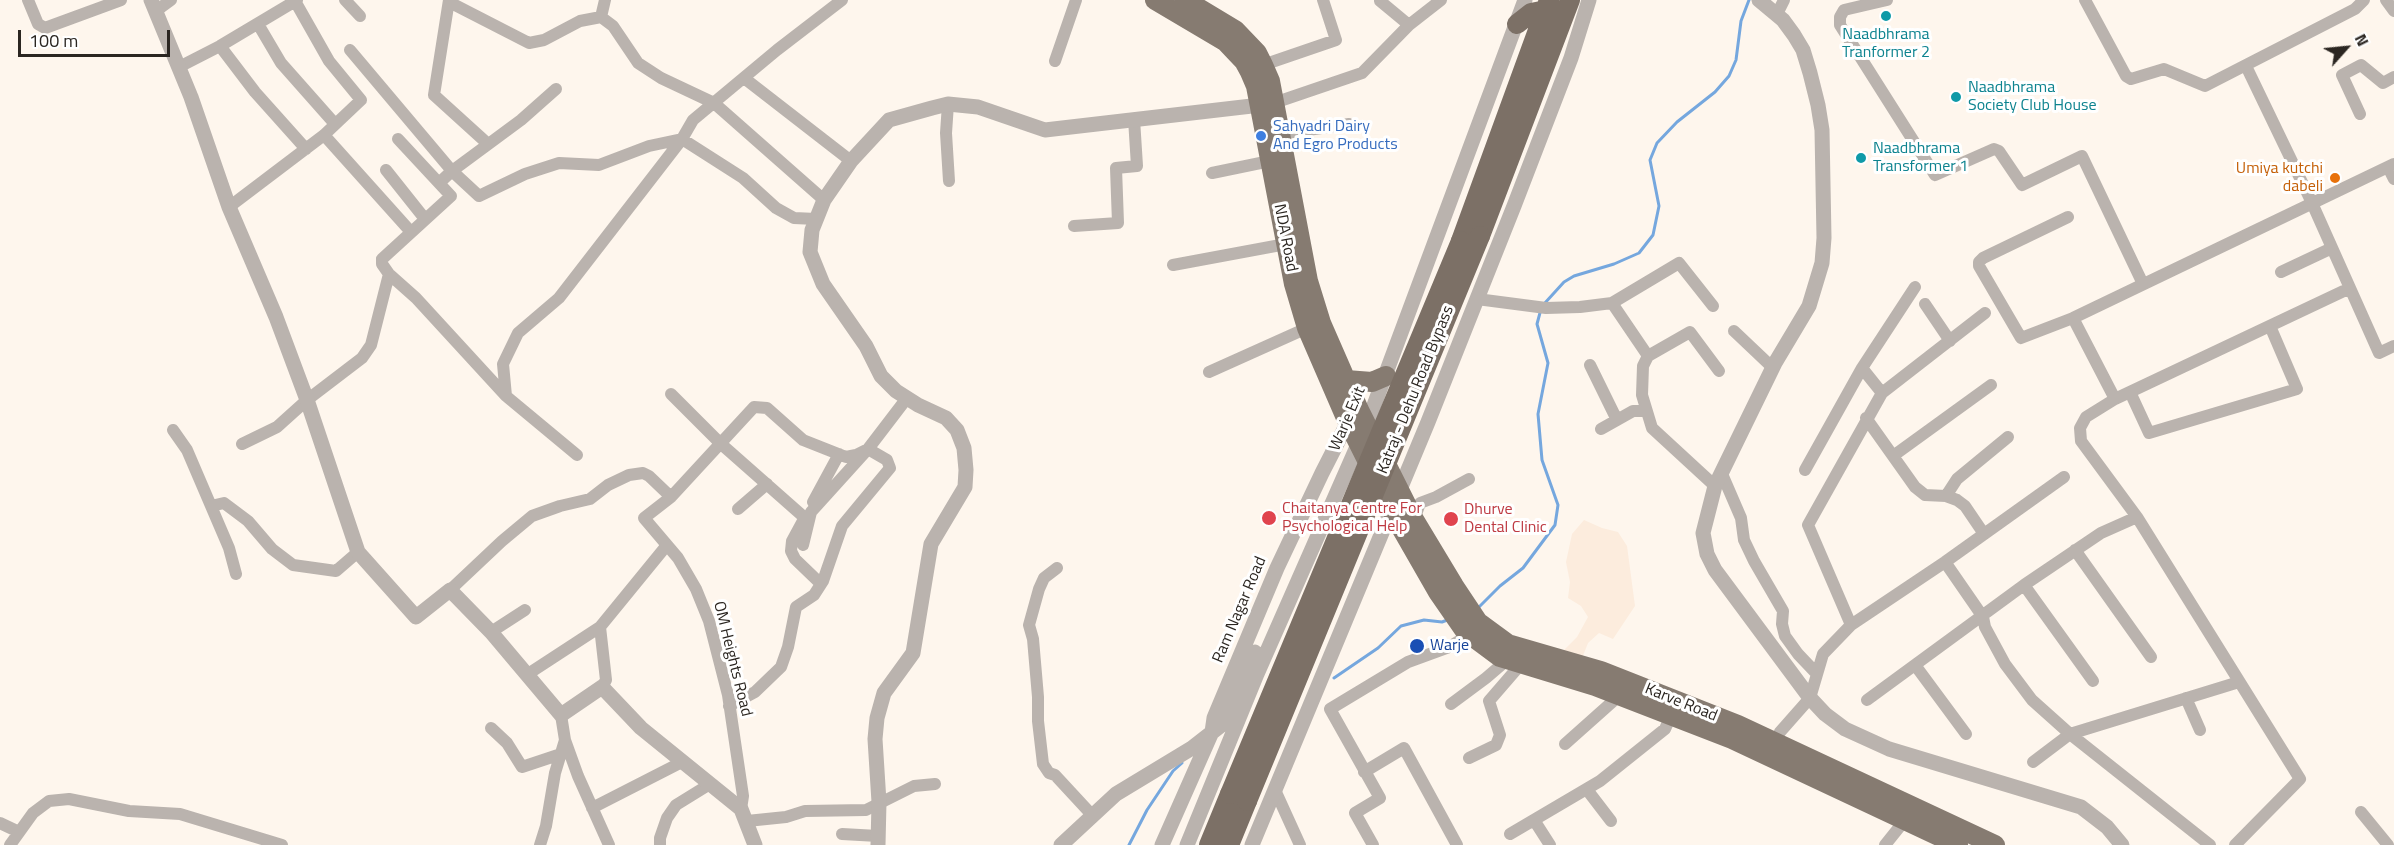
<!DOCTYPE html>
<html>
<head>
<meta charset="utf-8">
<style>
	body { margin:0 }
	#map { position:relative; width:2394px; height:845px; overflow:hidden; background:#fef6ed; font-family:"Titillium Web",sans-serif }
	canvas { display:block }
	.north { position:absolute; left:2316px; top:18px; width:60px; height:60px; -webkit-text-stroke:4px #fff; paint-order:stroke; rotate:63deg; font-size:16px; font-weight:700; line-height:24px; text-align:center; color:#2b2621 }
	.north::after { content:''; display:block; margin:auto; width:21px; height:27px; background:#2b2621; clip-path:polygon(50% 0,100% 100%,50% 72%,0 100%) }
	.scale { position:absolute; left:18px; top:30px; width:152px; height:27px; box-sizing:border-box; border:3px solid #2b2621; border-top:0; padding-left:8px; font-size:18px; line-height:21px; white-space:nowrap; color:#2b2621; -webkit-text-stroke:4px #fff; paint-order:stroke }
</style>
</head>
<body>
<div id="map">
<canvas width="2394" height="845"></canvas>
<div class="north">N</div>
<div class="scale">100 m</div>
</div>
<script>
const c = document.querySelector('canvas').getContext('2d');
c.lineJoin = 'round';
function paint(path, color) {
  c.fillStyle = color;
  c.fill(path, 'evenodd');
}
function toPath(rows) {
  const path = new Path2D();
  for (const r of rows) {
    path.moveTo(r[0], r[1]);
    for (let i = 2; i < r.length; i += 2) path.lineTo(r[i], r[i + 1]);
  }
  return path;
}
function stroke(path, color, width, dash) {
  c.strokeStyle = color;
  c.lineWidth = width;
  c.lineCap = dash ? 'butt' : 'round';
  c.setLineDash(dash || []);
  c.stroke(path);
}
function label(font, color, halo, rows, align = 'center') {
  c.font = font + ' "Titillium Web",sans-serif';
  c.lineWidth = 6;
  c.setLineDash([]);
  c.textBaseline = 'middle';
  c.strokeStyle = halo;
  c.fillStyle = color;
  for (const [text, x, y, turn = 0] of rows) {
    c.save();
    c.translate(x, y);
    c.rotate((+turn || 0) * Math.PI / 180);
    c.textAlign = isNaN(turn) ? turn : align;
    if (halo) c.strokeText(text, 0, 0);
    c.fillText(text, 0, 0);
    c.restore();
  }
}
const built = toPath([
	[1584,520,1602,528,1618,532,1627,546,1635,606,1613,639,1599,633,1588,643,1582,658,1562,652,1577,637,1588,617,1581,606,1568,598,1570,582,1566,562,1572,534]
]);
const stream = toPath([
	[1544,304,1564,282,1574,276,1614,264,1639,253,1653,235,1659,206,1650,160,1657,143,1677,122,1715,92,1729,76,1736,60,1741,21,1749,0],
	[1478,608,1500,586,1523,568,1555,525,1558,505,1542,460,1538,414,1548,363,1537,324,1541,309],
	[1334,678,1378,648,1401,626,1424,620,1442,622,1450,619],
	[1129,845,1147,810,1173,771,1182,763]
]);
const minor = toPath([
	[28,0,38,24,45,28,121,0],
	[345,0,360,16],
	[449,0,434,95,488,144],
	[1887,0,1844,10,1840,17,1840,25,1935,175,1994,149,1999,151,2022,185,2082,156,2143,284],
	[2085,0,2126,76,2131,79,2164,69,2205,86,2355,9,2364,0],
	[2386,0,2394,11],
	[1380,1,1409,25],
	[449,2,529,43,544,40,580,21,601,17,613,26,638,63,661,78,714,103,824,200],
	[156,11,171,0],
	[1777,14,1784,0],
	[601,17,605,0],
	[258,24,281,63,335,124],
	[220,46,255,92,306,149],
	[350,50,452,171,521,120,556,89],
	[1055,61,1076,0],
	[1263,65,1336,40,1323,0],
	[2246,66,2312,203,2379,353,2394,346],
	[179,67,220,46,297,0],
	[744,78,851,161],
	[1274,103,1362,73,1409,25,1441,0],
	[948,104,946,133,949,181],
	[2360,114,2342,75,2361,65,2383,83,2394,77],
	[1280,134,1349,124],
	[324,135,411,232],
	[2388,167,2394,179],
	[386,170,425,219],
	[1212,173,1270,161],
	[439,183,452,171,479,196,525,174,559,163,599,165,649,146,682,139,743,178,776,208,794,218,816,219],
	[229,207,324,135,361,100,329,61,295,1],
	[2068,217,1983,258,1979,262,1979,266,2021,338,2073,318,2394,164],
	[1074,226,1118,223,1116,168,1137,166,1134,119],
	[1173,265,1286,244],
	[2281,272,2332,248],
	[389,274,416,298,506,396,577,455],
	[1477,299,1546,308,1580,307,1612,303],
	[1925,304,1950,341],
	[2073,318,2115,399],
	[1734,331,1773,368],
	[1648,356,1612,303,1679,263,1713,306],
	[1590,365,1617,420],
	[1862,368,1882,393],
	[1209,372,1307,328],
	[2130,392,2149,433,2297,389,2270,326],
	[671,394,720,443,805,518],
	[506,396,503,364,518,333,559,298,682,139,693,120,777,50,842,0],
	[1866,418,1915,487,1925,495,1946,496,1957,500,1965,506,1984,534],
	[1601,429,1633,411,1646,411],
	[173,430,187,450,211,506,224,503,248,521,272,549,293,565,336,571,358,552],
	[242,444,277,427,307,400,362,358,371,345,389,274,382,264,382,259,451,196,398,139],
	[1893,456,1991,385],
	[1805,470,1862,368,1915,287],
	[1722,474,1741,518,1744,540,1754,561,1783,611,1782,624,1785,636,1798,654,1817,674],
	[1715,486,1652,428,1642,395,1643,366,1648,356,1690,332,1719,371],
	[1946,496,1957,479,2008,437],
	[813,502,839,454],
	[211,506,229,548,236,574],
	[738,509,767,484],
	[805,517,792,541,791,551,795,559,821,584],
	[1414,520,1420,503,1436,497,1469,479],
	[2075,550,2151,657],
	[1945,562,1983,617,1985,627,2005,664,2032,700,2070,734,2210,845],
	[1057,568,1044,578,1039,589,1029,625,1033,639,1038,697,1038,721,1043,764,1049,773,1055,775,1092,815],
	[2024,585,2093,681],
	[450,590,502,541,532,516,560,506,590,499,608,485,629,475,643,473,649,476,671,497],
	[1851,625,1808,525,1882,393,1985,313],
	[491,632,525,610],
	[1915,665,1966,734],
	[528,674,600,627],
	[602,687,606,680,600,627,667,545],
	[2186,698,2200,730],
	[1867,700,2024,585,2101,533,2137,517],
	[1451,704,1486,678,1507,660],
	[729,706,755,692,781,667,788,647,796,607,814,595,823,581,842,526,890,468,887,460,868,449,811,512,803,545],
	[561,715,565,740,578,776,609,845],
	[491,728,507,743,522,767,561,754],
	[1565,744,1620,695],
	[1773,746,1780,732,1810,698,1823,654,1851,625,1945,562,2064,477],
	[1469,758,1496,745,1500,735,1489,701,1521,664],
	[2033,762,2070,734,2239,682],
	[1364,772,1404,748,1457,845],
	[1275,790,1300,845],
	[1588,791,1611,821],
	[592,808,682,762],
	[741,809,743,796,728,695,709,621,696,589,678,558,644,518,671,497,754,407,767,408,803,440,846,457,856,455,868,449,907,398],
	[2361,812,2388,845],
	[1534,820,1550,845],
	[747,821,786,817,805,811,866,810,914,786,935,784],
	[0,823,19,832],
	[842,834,878,836],
	[1510,834,1600,781,1665,729,1673,711],
	[10,845,33,813,49,801,69,799,129,811,180,814,282,845],
	[540,845,546,826,555,773,565,740],
	[660,845,660,838,667,818,676,805,710,784],
	[1373,845,1355,813,1380,798,1330,709,1408,662,1449,647,1475,631],
	[1885,845,1909,815],
	[2235,845,2300,779,2137,517,2081,441,2080,428,2086,417,2115,399,2350,288]
]);
const tertiary = toPath([
	[151,0,191,97,229,207,276,317,307,400,358,552,416,617,450,590,491,632,561,715,602,687,641,728,741,809,755,845],
	[1759,0,1783,20,1794,35,1803,50,1810,73,1818,105,1822,130,1824,238,1822,263,1809,306,1775,363,1715,486,1703,533,1707,554,1715,570,1810,698,1825,714,1845,729,1889,749,2081,807,2107,827,2122,845],
	[878,845,879,802,875,739,877,718,884,693,913,653,931,544,965,487,966,470,964,448,957,430,946,418,918,405,896,391,881,376,866,346,823,284,810,252,812,230,824,200,851,161,889,120,932,108,948,104,978,107,1045,130,1269,104],
	[1061,845,1116,794,1192,748,1224,723,1255,652],
	[1162,845,1212,732,1214,718,1277,568,1322,473,1348,422,1353,417],
	[1187,845,1257,674,1367,424,1525,0],
	[1252,845,1428,422,1514,206,1571,58,1589,0]
]);
const primary = toPath([
	[1155,0,1226,42,1244,61,1250,72,1256,86,1294,284,1307,328,1346,418,1399,524,1438,592,1465,631,1500,657,1595,686,1732,739,1958,845],
	[1185,0,1235,30,1257,53,1263,65,1270,81,1308,281,1321,323,1359,410,1413,518,1454,586,1478,622,1508,644,1601,671,1738,725,1995,845],
	[1346,380,1372,382,1386,376]
]);
const trunk = toPath([
	[1517,24,1531,13,1546,10],
	[1480,236,1570,0],
	[1461,241,1549,0],
	[1209,845,1230,794],
	[1229,845,1247,801]
]);
const trunkBridge = toPath([
	[1230,794,1461,241],
	[1247,801,1480,236]
]);
const markers = [
	[1886,16,6,"#0f9aa8"],
	[1956,97,6,"#0f9aa8"],
	[1261,136,6,"#3f7fe0"],
	[1861,158,6,"#0f9aa8"],
	[2335,178,6,"#e8710a"],
	[1269,518,8,"#e0444e"],
	[1451,519,8,"#e0444e"],
	[1417,646,8,"#1a4fb4"]
];
const cultureNames = [
	["Naadbhrama",1886,35,"center"],
	["Tranformer 2",1886,53,"center"],
	["Naadbhrama",1968,88],
	["Society Club House",1968,106],
	["Naadbhrama",1873,149],
	["Transformer 1",1873,167]
];
const shopNames = [
	["Sahyadri Dairy",1273,127],
	["And Egro Products",1273,145]
];
const foodNames = [
	["Umiya kutchi",2323,169],
	["dabeli",2323,187]
];
const streetNames = [
	["NDA Road",1285,238,79],
	["Katraj - Dehu Road Bypass",1416,390,-68],
	["Warje Exit",1348,419,-67],
	["Ram Nagar Road",1240,610,-67],
	["OM Heights Road",732,659,76],
	["Karve Road",1681,703,22]
];
const healthNames = [
	["Chaitanya Centre For",1282,509],
	["Psychological Help",1282,527],
	["Dhurve",1464,510],
	["Dental Clinic",1464,528]
];
const transitNames = [
	["Warje",1430,646]
];
paint(built, '#fcecdd');
stroke(stream, '#75a7de', 3);
stroke(minor, '#bab3ae', 12);
stroke(tertiary, '#bab3ae', 15);
stroke(primary, '#867b71', 20);
stroke(trunk, '#7c7066', 20);
stroke(trunkBridge, '#7c7066', 20);
for (const [x, y, r, color] of markers) {
  const dot = new Path2D();
  dot.arc(x, y, r, 0, 2 * Math.PI);
  c.fillStyle = color;
  c.fill(dot);
  stroke(dot, '#fff', 2);
}
label('16px', '#0d838f', '#fff', cultureNames, 'left');
label('16px', '#366cbe', '#fff', shopNames, 'left');
label('16px', '#c56008', '#fff', foodNames, 'right');
label('16px', '#2b2621', '#fff', streetNames);
label('16px', '#be3a42', '#fff', healthNames, 'left');
label('16px', '#164399', '#fff', transitNames, 'left');
</script>
</body>
</html>
